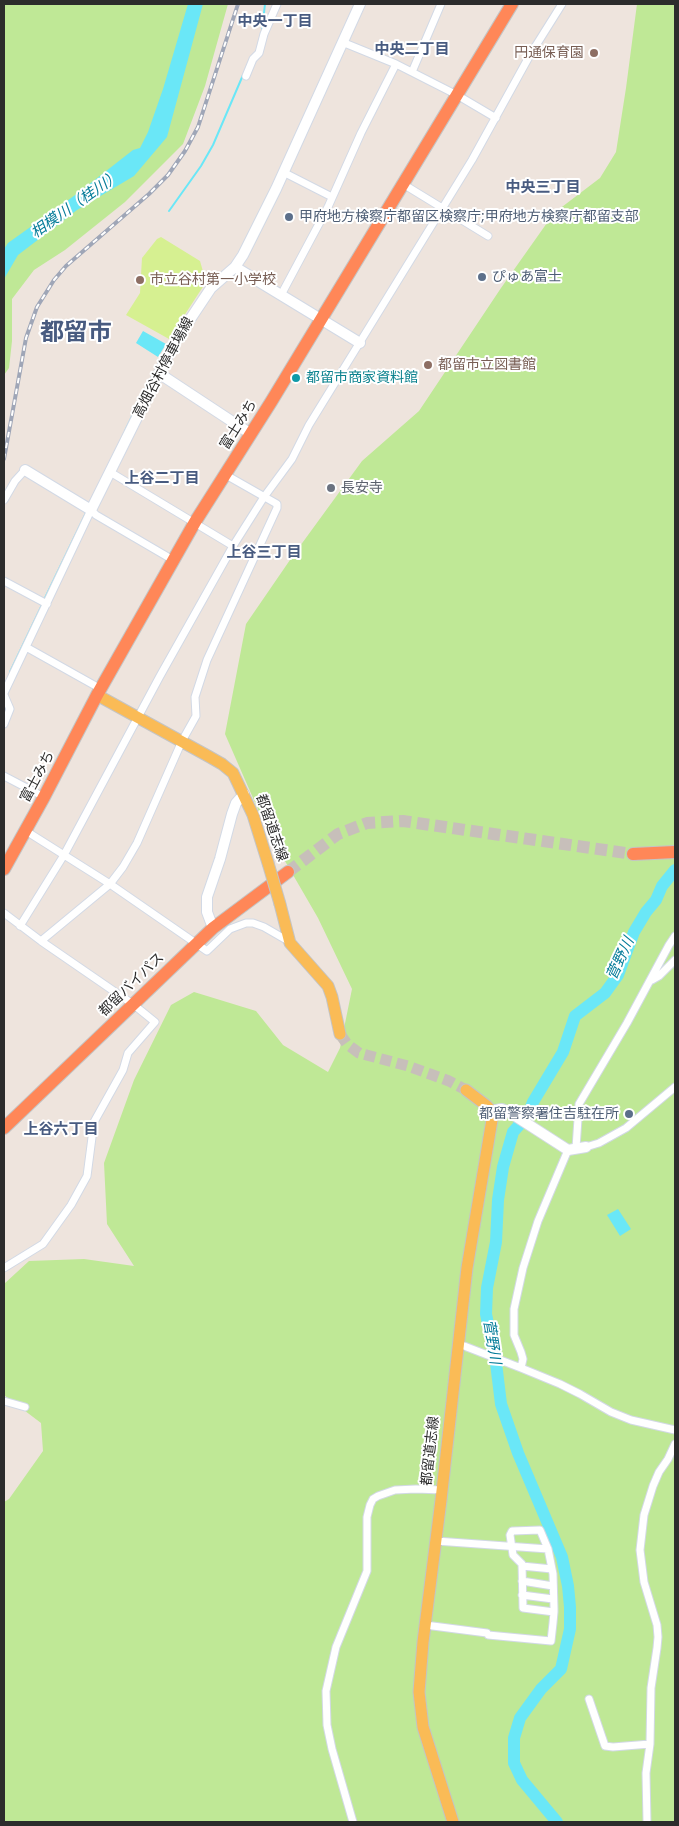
<!DOCTYPE html>
<html>
<head>
<meta charset="utf-8">
<style>
	body { margin:0 }
	#map { position:relative; width:679px; height:1826px; overflow:hidden; background:#eee4dd; font-family:Poppins,sans-serif }
	canvas { display:block }
	.frame { position:absolute; inset:0; border:5px solid #2c2c2c; pointer-events:none }
</style>
</head>
<body>
<div id="map">
<canvas width="679" height="1826"></canvas>
<div class="frame"></div>
</div>
<script>
const c = document.querySelector('canvas').getContext('2d');
c.lineJoin = 'round';
function paint(path, color) {
  c.fillStyle = color;
  c.fill(path, 'evenodd');
}
function toPath(rows) {
  const path = new Path2D();
  for (const r of rows) {
    path.moveTo(r[0], r[1]);
    for (let i = 2; i < r.length; i += 2) path.lineTo(r[i], r[i + 1]);
  }
  return path;
}
function stroke(path, color, width, dash) {
  c.strokeStyle = color;
  c.lineWidth = width;
  c.lineCap = dash ? 'butt' : 'round';
  c.setLineDash(dash || []);
  c.stroke(path);
}
function label(font, color, halo, rows, align = 'center') {
  c.font = font + ' Poppins,"Noto Sans JP",sans-serif';
  c.lineWidth = 4;
  c.setLineDash([]);
  c.textBaseline = 'middle';
  c.strokeStyle = halo;
  c.fillStyle = color;
  for (const [text, x, y, turn = 0] of rows) {
    c.save();
    c.translate(x, y);
    c.rotate((+turn || 0) * Math.PI / 180);
    c.textAlign = isNaN(turn) ? turn : align;
    if (halo) c.strokeText(text, 0, 0);
    c.fillText(text, 0, 0);
    c.restore();
  }
}
const green = toPath([
	[4,4,228,4,205,86,183,144,125,202,65,250,34,270,12,299,12,341,9,368,4,375],
	[637,4,675,4,675,1822,4,1822,4,1502,9,1499,43,1451,41,1423,4,1395,4,1284,29,1261,84,1259,134,1266,107,1224,104,1163,134,1080,171,1005,194,992,256,1011,283,1045,328,1072,340,1048,352,989,318,918,267,830,225,734,246,624,292,557,362,461,419,411,501,288,554,213,600,178,616,152,626,88]
]);
const pitch = toPath([
	[161,237,200,261,206,282,169,339,126,315,140,293,142,258,157,239]
]);
const water = toPath([
	[188,4,203,4,167,137,134,176,77,210,18,255,4,279,4,249,8,243,78,193,133,150,140,148,148,132,163,89],
	[143,331,166,344,158,357,136,343],
	[618,1209,631,1229,620,1236,607,1215]
]);
const stream = toPath([
	[262,30,265,4],
	[169,211,201,166,213,145,243,75],
	[141,397,146,388],
	[125,431,138,404],
	[45,598,86,513],
	[10,672,42,605]
]);
const river = toPath([
	[557,1822,522,1780,514,1763,514,1738,520,1718,541,1689,561,1669,570,1629,570,1607,568,1586,562,1557,518,1453,501,1404,496,1363,486,1314,487,1288,496,1242,498,1200,503,1167,513,1132,528,1115,533,1102,563,1052,575,1016,605,993,618,975,634,932,646,912,656,900,662,886,675,870]
]);
const primaryTunnel = toPath([
	[340,1034,347,1044,359,1053,408,1066,449,1081,466,1090]
]);
const highwayTunnel = toPath([
	[288,872,338,834,367,823,384,822,403,821,633,854]
]);
const street = toPath([
	[342,42,396,64,457,95,496,118],
	[412,72,441,4],
	[246,76,253,59,259,53,264,34,277,4],
	[283,172,332,197],
	[403,184,488,236],
	[281,295,328,207,361,133,396,64],
	[110,472,233,546],
	[4,500,15,481,25,470],
	[4,581,47,604],
	[26,647,101,689],
	[4,693,91,510,96,515,173,560],
	[4,695,10,709,4,724],
	[4,776,44,797],
	[26,831,110,884,207,951,230,929,246,923,253,923,264,927,290,942],
	[4,913,41,941,134,1005,155,1022,128,1053,123,1070,94,1122,87,1176,71,1205,43,1244,4,1268],
	[20,926,64,855,160,676,233,546,264,497,292,459,309,425,472,160,530,55,562,4],
	[41,941,110,884,123,867,137,843,182,741,196,716,195,697,207,660,277,508,277,504,226,475],
	[652,980,659,976,675,960],
	[586,1147,599,1143,626,1128,675,1087],
	[576,1148,579,1104,627,1023,669,945,675,936],
	[459,1344,521,1368,560,1384,580,1394,611,1412,631,1420,675,1430],
	[521,1368,523,1359,521,1352,514,1335,514,1309,523,1268,538,1221,568,1150],
	[4,1401,25,1407],
	[436,1541,548,1549],
	[522,1566,552,1569],
	[522,1581,553,1586],
	[522,1595,553,1599],
	[425,1625,487,1633,488,1635,551,1641,553,1623,554,1612,554,1608,553,1574,548,1549,540,1530,512,1531,510,1535,513,1555,522,1564,523,1608,554,1612],
	[589,1699,605,1746,613,1747,650,1744],
	[353,1822,332,1749,327,1725,326,1691,336,1647,367,1571,367,1517,370,1505,373,1499,378,1496,395,1490,416,1489,442,1490],
	[647,1822,646,1773,650,1744,651,1688,657,1648,658,1637,657,1625,644,1582,640,1550,644,1515,653,1486,659,1472,668,1459,675,1444]
]);
const secondary = toPath([
	[235,267,360,343],
	[160,374,251,434],
	[25,470,91,510,173,345,211,288,235,267,243,255,276,189,360,4],
	[213,928,207,912,207,897,220,859,232,814,236,803,244,794],
	[491,1111,502,1109,509,1112,568,1150,586,1147]
]);
const primary = toPath([
	[97,695,208,756,222,764,233,773,253,815,268,863],
	[280,904,290,943,328,986,332,997,340,1034],
	[453,1822,423,1727,419,1692,423,1642,441,1500,467,1268,492,1120,491,1111,487,1106,466,1090]
]);
const highway = toPath([
	[633,854,675,852],
	[4,869,44,797,97,695,195,522,271,402,512,4],
	[4,1128,213,928,288,872]
]);
const rail = toPath([
	[4,459,26,338,37,307,54,280,66,266,149,194,168,175,185,151,198,127,238,4]
]);
const primaryBridge = toPath([
	[268,863,280,904]
]);
const markers = [
	[594,53,5,"#8d6e63"],
	[289,217,5,"#5c6f8a"],
	[482,277,5,"#5c6f8a"],
	[140,280,5,"#8d6e63"],
	[428,365,5,"#8d6e63"],
	[296,378,5,"#0f9aa8"],
	[331,488,5,"#6b7280"],
	[629,1114,5,"#5c6f8a"]
];
const educationNames = [
	["円通保育園",584,53,"right"],
	["市立谷村第一小学校",150,280],
	["都留市立図書館",438,365]
];
const serviceNames = [
	["甲府地方検察庁都留区検察庁;甲府地方検察庁都留支部",299,217],
	["ぴゅあ富士",492,277],
	["都留警察署住吉駐在所",619,1114,"right"]
];
const streetNames = [
	["高畑谷村停車場線",164,368,-62],
	["富士みち",239,425,-58],
	["富士みち",38,777,-62],
	["都留道志線",271,828,71],
	["都留バイパス",132,985,-44],
	["都留道志線",431,1451,-84]
];
const cultureNames = [
	["都留市商家資料館",306,378]
];
const worshipNames = [
	["長安寺",341,488]
];
const neighbourhoodNames = [
	["中央一丁目",275,22],
	["中央二丁目",412,50],
	["中央三丁目",543,188],
	["上谷二丁目",162,479],
	["上谷三丁目",264,553],
	["上谷六丁目",61,1130]
];
const waterNames = [
	["相模川（桂川）",76,205,-35],
	["菅野川",621,959,-65],
	["菅野川",491,1342,81]
];
const townNames = [
	["都留市",76,334]
];
paint(green, '#bfe896');
paint(pitch, '#d6f091');
paint(water, '#6ae7f7');
stroke(stream, '#6ae7f7', 2);
stroke(river, '#6ae7f7', 12);
stroke(primaryTunnel, '#c7bfba', 11, [11, 5.5]);
stroke(highwayTunnel, '#c7bfba', 12, [12, 6]);
stroke(street, '#d2d9e5', 9);
stroke(secondary, '#d2d9e5', 12);
stroke(primary, '#c4c4c4', 13);
stroke(highway, '#c4c4c4', 14);
stroke(street, '#fff', 7);
stroke(secondary, '#fff', 10);
stroke(primary, '#fabb56', 11);
stroke(highway, '#ff8758', 12);
stroke(rail, '#9fa6b7', 4);
stroke(rail, '#fff', 2, [5.5]);
stroke(primaryBridge, '#c4c4c4', 13, []);
stroke(primaryBridge, '#fabb56', 11);
for (const [x, y, r, color] of markers) {
  const dot = new Path2D();
  dot.arc(x, y, r, 0, 2 * Math.PI);
  c.fillStyle = color;
  c.fill(dot);
  stroke(dot, '#fff', 2);
}
label('14px', '#785e54', '#fff', educationNames, 'left');
label('14px', '#4e5e75', '#fff', serviceNames, 'left');
label('14px', '#2c2c2c', '#fff', streetNames);
label('14px', '#0d838f', '#fff', cultureNames, 'left');
label('14px', '#5b616d', '#fff', worshipNames, 'left');
label('bold 15px', '#485b80', '#fff', neighbourhoodNames);
label('italic 15px', '#057c99', '#fff', waterNames);
label('bold 24px', '#485b80', '#fff', townNames);
</script>
</body>
</html>
